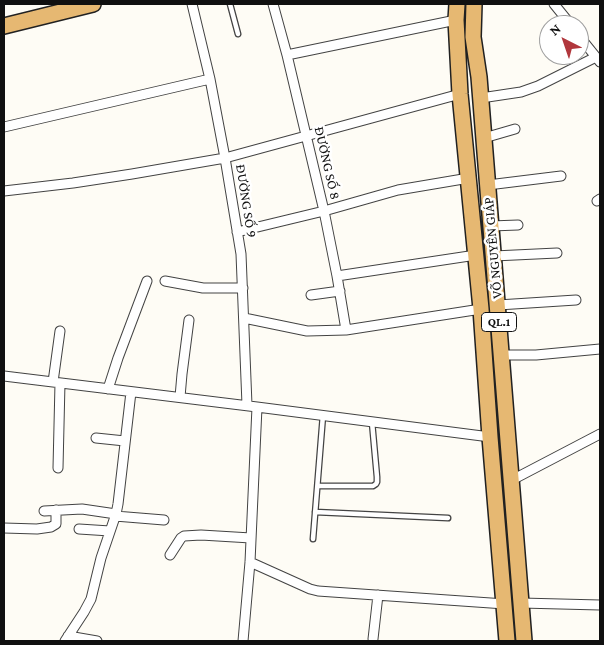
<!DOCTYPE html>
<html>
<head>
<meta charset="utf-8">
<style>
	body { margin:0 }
	#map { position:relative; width:604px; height:645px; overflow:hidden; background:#fefcf5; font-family:"Crimson Pro",serif }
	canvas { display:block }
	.frame { position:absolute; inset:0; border:5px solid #101010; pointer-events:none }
	.north { position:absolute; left:539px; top:15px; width:50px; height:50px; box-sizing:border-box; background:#fff; border:1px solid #9f9f9f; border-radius:50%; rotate:319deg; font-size:14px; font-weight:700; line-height:20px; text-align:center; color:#101010 }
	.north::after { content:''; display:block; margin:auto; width:18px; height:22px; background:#b1373c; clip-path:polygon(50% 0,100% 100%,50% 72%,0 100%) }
</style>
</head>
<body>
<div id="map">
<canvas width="604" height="645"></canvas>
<div class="frame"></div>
<div class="north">N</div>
</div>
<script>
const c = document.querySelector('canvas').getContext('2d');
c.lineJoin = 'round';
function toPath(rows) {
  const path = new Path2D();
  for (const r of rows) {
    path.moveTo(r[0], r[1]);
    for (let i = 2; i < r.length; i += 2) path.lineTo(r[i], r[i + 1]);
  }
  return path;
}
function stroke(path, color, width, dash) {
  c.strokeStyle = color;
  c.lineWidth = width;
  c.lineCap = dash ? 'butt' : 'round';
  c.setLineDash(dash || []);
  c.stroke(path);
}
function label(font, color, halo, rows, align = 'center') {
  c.font = font + ' "Crimson Pro",serif';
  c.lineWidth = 5;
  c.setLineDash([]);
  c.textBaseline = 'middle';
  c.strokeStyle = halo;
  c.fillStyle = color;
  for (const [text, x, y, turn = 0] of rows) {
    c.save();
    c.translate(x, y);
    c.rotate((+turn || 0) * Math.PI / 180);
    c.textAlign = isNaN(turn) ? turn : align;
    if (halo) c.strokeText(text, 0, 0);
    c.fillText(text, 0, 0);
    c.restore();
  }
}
const service = toPath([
	[230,4,238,34],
	[318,486,373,486,376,484,377,482,377,477,372,422],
	[315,512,448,518],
	[313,539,323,415]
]);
const minor = toPath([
	[192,4,210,79,225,158,241,254,247,405],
	[273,4,287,55,324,211,337,276,346,330],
	[554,4,571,25],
	[579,36,600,62],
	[287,55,456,20],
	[481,98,521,92,538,86,596,57],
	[4,127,210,79],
	[484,138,515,129],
	[488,185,561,176],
	[4,191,73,183,132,174,225,158,460,94],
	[597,201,600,199],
	[491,226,518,225],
	[237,232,324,211,398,190,469,178],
	[494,256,557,253],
	[337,276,476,255],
	[165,281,203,288,243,288],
	[311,295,340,291],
	[498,305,576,300],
	[244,318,307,331,346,330,481,309],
	[502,355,536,355,600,349],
	[4,376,257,407,490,437],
	[53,382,60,331],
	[108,389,118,358,147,281],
	[180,397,182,374,189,320],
	[96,438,125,441],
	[58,468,60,383],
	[512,480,600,434],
	[44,511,82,509,116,514],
	[115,516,164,520],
	[4,528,37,529,51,527,56,524,56,510],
	[79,529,110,531],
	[170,555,181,538,184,536,201,535,251,538],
	[250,562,310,589,318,591,505,604],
	[521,603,600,605],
	[68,636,97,641],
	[373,639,378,595],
	[65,641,84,612,91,599,101,558,116,514,118,504,131,392],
	[243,641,250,562,257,407]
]);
const trunk = toPath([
	[457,4,456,20,460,94,481,309,490,437,507,641],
	[474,4,473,37,479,77,524,641],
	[4,26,93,4]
]);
const shields = [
	[499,322,35]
];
const shieldNames = [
	["QL.1",499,322]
];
const streetNames = [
	["ĐƯỜNG SỐ 8",327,163,77],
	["ĐƯỜNG SỐ 9",246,201,81],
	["VÕ NGUYÊN GIÁP",493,248,-95]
];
stroke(service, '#434343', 7);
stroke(minor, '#434343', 11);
stroke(trunk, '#212121', 18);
stroke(service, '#fff', 4.5);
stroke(minor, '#fff', 9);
stroke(trunk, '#e6b872', 15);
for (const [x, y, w] of shields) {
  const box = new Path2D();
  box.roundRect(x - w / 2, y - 9.5, w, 19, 4);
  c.fillStyle = '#fff';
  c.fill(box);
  stroke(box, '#101010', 1);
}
label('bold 12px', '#101010', null, shieldNames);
label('14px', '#101010', '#fff', streetNames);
</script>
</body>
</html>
